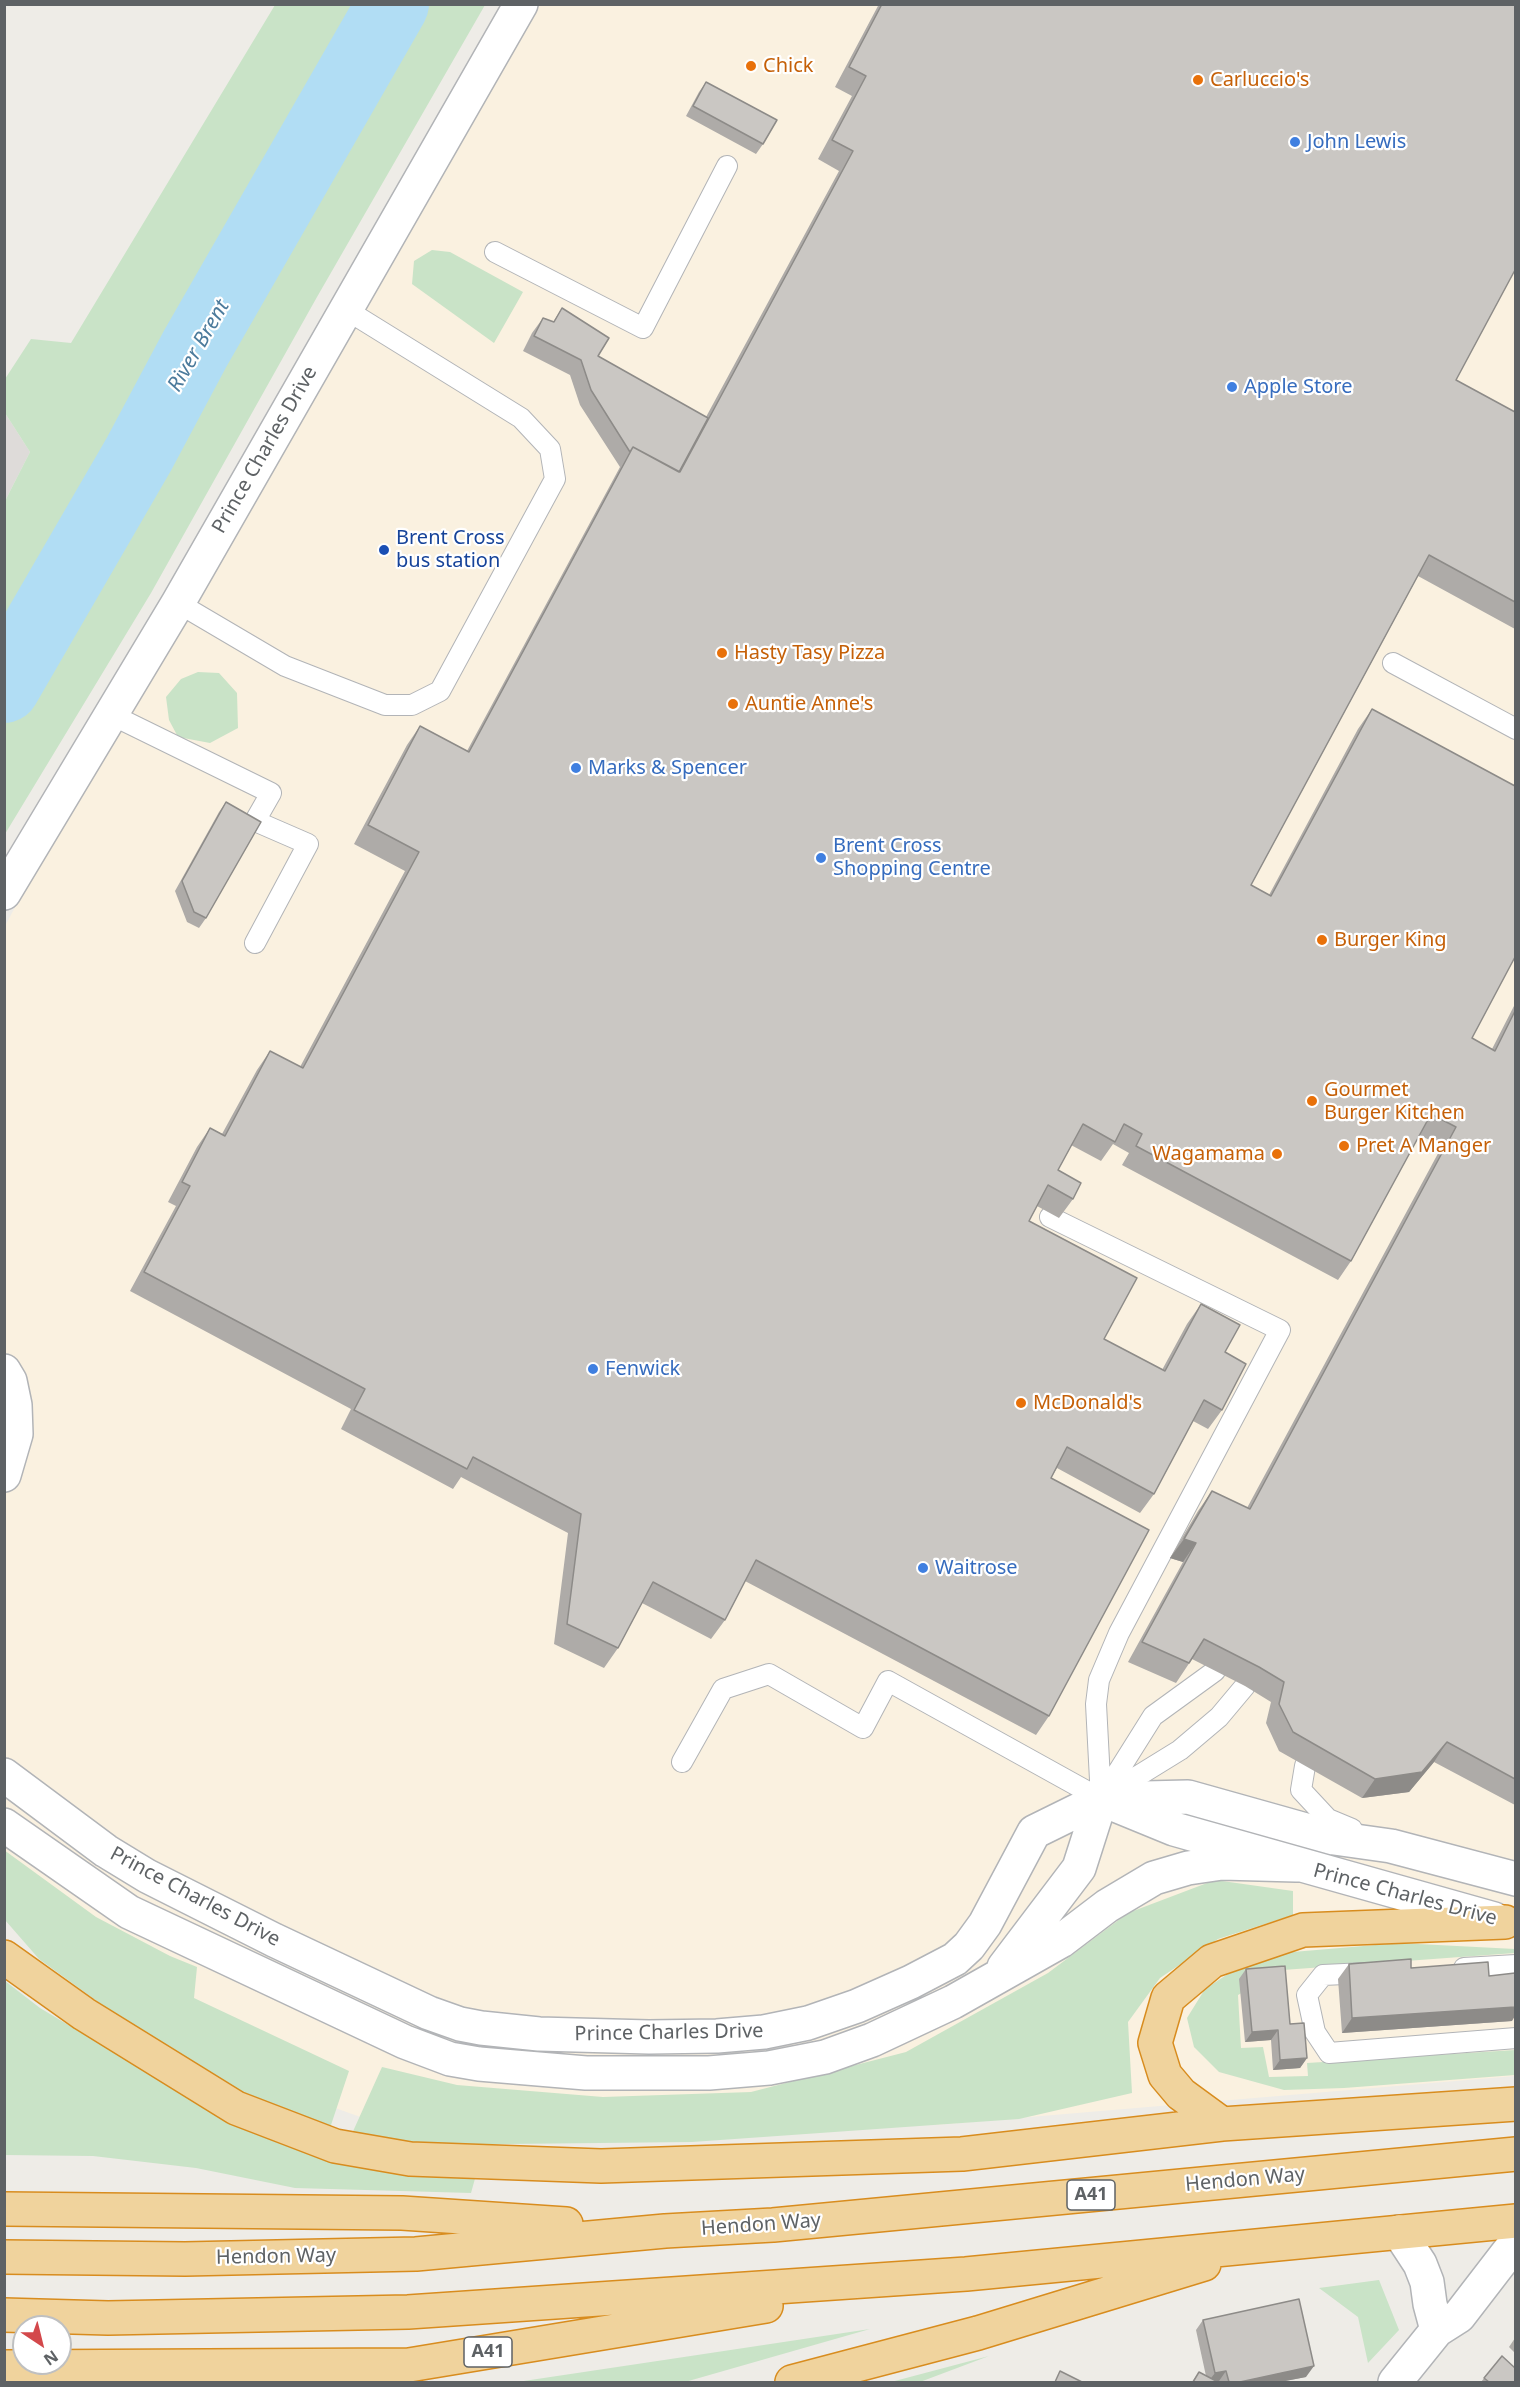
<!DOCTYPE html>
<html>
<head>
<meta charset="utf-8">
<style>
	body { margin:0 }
	#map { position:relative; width:1520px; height:2387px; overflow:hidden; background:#eeece7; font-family:"Noto Sans",sans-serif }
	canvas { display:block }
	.frame { position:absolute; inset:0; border:6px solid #5e6265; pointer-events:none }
	.north { position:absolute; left:12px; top:2315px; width:60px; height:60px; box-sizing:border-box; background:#fff; border:2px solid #bfc0c1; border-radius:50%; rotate:145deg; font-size:16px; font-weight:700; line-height:24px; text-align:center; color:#5e6265 }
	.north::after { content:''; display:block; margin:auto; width:21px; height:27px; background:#d3484b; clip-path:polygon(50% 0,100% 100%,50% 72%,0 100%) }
</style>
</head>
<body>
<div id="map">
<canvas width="1520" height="2387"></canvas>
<div class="frame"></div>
<div class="north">N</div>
</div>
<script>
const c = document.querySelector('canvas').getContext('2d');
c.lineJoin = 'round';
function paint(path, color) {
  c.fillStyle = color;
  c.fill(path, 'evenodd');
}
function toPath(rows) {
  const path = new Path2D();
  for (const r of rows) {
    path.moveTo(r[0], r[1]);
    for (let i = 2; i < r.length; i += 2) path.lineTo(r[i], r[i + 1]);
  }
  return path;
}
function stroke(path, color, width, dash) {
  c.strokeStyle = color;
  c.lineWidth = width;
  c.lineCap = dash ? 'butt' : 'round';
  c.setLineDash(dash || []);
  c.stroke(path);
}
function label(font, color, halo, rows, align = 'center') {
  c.font = font + ' "Noto Sans",sans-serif';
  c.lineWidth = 4.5;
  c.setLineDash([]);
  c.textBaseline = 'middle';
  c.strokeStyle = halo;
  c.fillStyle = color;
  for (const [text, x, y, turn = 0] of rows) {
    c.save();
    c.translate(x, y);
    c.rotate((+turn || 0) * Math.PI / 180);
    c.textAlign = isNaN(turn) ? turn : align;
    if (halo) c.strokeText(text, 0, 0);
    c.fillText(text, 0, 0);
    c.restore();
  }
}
const commercial = toPath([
	[524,5,1515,5,1515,2076,935,2125,397,2130,186,2055,5,1903,5,926,178,603]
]);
const industrial = toPath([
	[5,413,30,452,5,501]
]);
const green = toPath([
	[275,5,367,5,5,647,5,501,30,452,5,413,5,379,31,339,71,343],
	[406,5,485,5,317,297,151,593,5,834,5,724,156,464],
	[432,250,450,252,523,292,494,343,412,284,414,261],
	[198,672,219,673,237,693,238,728,210,743,178,737,169,720,166,697,181,679],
	[4,1850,96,1917,170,1956,197,1967,194,1998,349,2071,329,2131,260,2102,138,2031,39,1959,5,1920],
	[1215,1880,1293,1891,1293,1915,1218,1939,1160,1978,1128,2022,1132,2093,1019,2119,692,2142,415,2145,350,2138,382,2067,457,2085,603,2097,751,2092,906,2052,1048,1973,1128,1913],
	[1399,1943,1515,1949,1515,1953,1283,1970,1238,1995,1241,2048,1263,2047,1269,2077,1308,2076,1307,2063,1515,2050,1515,2075,1344,2088,1284,2090,1219,2072,1194,2047,1187,2018,1205,1989,1231,1972,1281,1953],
	[5,1981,40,2008,205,2107,476,2175,471,2193,295,2188,196,2168,93,2156,5,2155],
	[1379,2280,1399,2330,1368,2363,1358,2317,1319,2288],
	[870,2329,685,2382,517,2382,664,2360],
	[989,2356,920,2382,890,2382,891,2382]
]);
const river = toPath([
	[4,687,139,454,195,349,393,4]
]);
const lane = toPath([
	[495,252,643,328,727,166],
	[178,603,285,666,385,705,412,705,440,691,555,479,550,449,521,418,345,309],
	[1393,663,1516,729],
	[110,714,271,793,255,821,308,844,255,943],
	[1050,1217,1280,1330,1119,1633,1099,1680,1096,1704,1101,1799],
	[682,1762,723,1689,769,1674,863,1728,888,1681,1101,1799],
	[1305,1766,1301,1790,1328,1819,1352,1829],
	[1104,1794,1153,1716,1215,1671],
	[1107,1795,1180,1750,1219,1717,1245,1686],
	[1464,1968,1516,1965],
	[1366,1973,1323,1975,1307,1995,1315,2032,1329,2053,1516,2038]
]);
const street = toPath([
	[4,893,178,603,521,4],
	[4,1371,10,1381,15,1405,16,1434,4,1475],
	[4,1775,106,1851,147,1876,274,1940,429,2013,460,2024,481,2028,539,2034,649,2037,717,2036,764,2032,808,2023,857,2006,911,1982,955,1959,969,1946,985,1924,1034,1832,1101,1799,1188,1797,1334,1838,1391,1846,1516,1879],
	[1113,1804,1174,1829,1494,1919],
	[4,1825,129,1912,405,2042,450,2059,479,2064,586,2073,709,2073,769,2068,825,2057,872,2040,953,2002,1061,1941,1107,1906,1154,1878,1188,1868,1222,1863,1296,1865],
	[1004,1967,1079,1868,1101,1799],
	[1399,2232,1420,2264,1427,2282,1430,2304,1437,2330],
	[1395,2382,1437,2330,1459,2316,1516,2242]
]);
const highway = toPath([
	[4,1957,84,2014,236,2108,335,2146,410,2159,601,2166,962,2154,1222,2124,1516,2104],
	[1222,2124,1181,2094,1165,2075,1155,2043,1168,1998,1212,1961,1303,1930,1505,1922],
	[4,2209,402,2213,566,2224],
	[4,2257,185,2259,416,2254,665,2231,773,2225,1516,2154],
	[4,2315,108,2318,408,2312,966,2274,1516,2221],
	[4,2367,409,2365,766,2306],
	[792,2382,978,2333,1204,2264]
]);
const wall = toPath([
	[879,4,1515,4,1456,380,1515,412,1515,629,1418,576,1251,885,1269,895,1358,729,1372,709,1472,1038,1492,1049,1515,1004,1515,1805,1434,1762,1409,1792,1362,1798,1279,1751,1266,1723,1271,1702,1245,1686,1192,1659,1176,1683,1128,1662,1183,1562,1170,1558,1198,1511,1212,1491,1247,1508,1442,1146,1419,1135,1351,1261,1338,1280,1122,1165,1129,1153,1113,1144,1101,1161,1071,1145,1058,1170,1073,1199,1059,1218,1037,1206,1029,1221,1104,1339,1162,1370,1187,1324,1201,1304,1225,1352,1222,1410,1208,1429,1193,1421,1154,1494,1140,1513,1057,1468,1051,1478,1049,1716,1036,1735,745,1581,725,1620,711,1639,642,1603,618,1648,604,1668,554,1644,568,1533,461,1477,453,1489,341,1429,351,1409,130,1291,176,1206,168,1202,197,1147,210,1128,222,1134,257,1070,270,1051,300,1067,405,871,354,844,407,745,420,726,467,751,620,467,580,405,570,375,523,351,532,333,543,318,553,322,562,308,598,356,706,417,839,171,818,159,852,96,835,87],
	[706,82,763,144,756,154,686,116,699,92],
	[226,802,206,918,199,928,187,922,175,891,219,812],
	[1349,1964,1411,1968,1489,1976,1512,2021,1342,2033,1338,1979],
	[1246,1969,1290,2024,1307,2058,1300,2068,1273,2070,1271,2040,1245,2042,1239,1979],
	[1203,2320,1306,2377,1280,2382,1219,2382,1219,2381,1216,2382,1218,2382,1192,2382,1199,2372,1206,2376,1196,2330],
	[1515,2338,1515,2353,1509,2347],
	[1502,2356,1515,2382,1481,2382]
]);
const shadedWall = toPath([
	[1184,1539,1196,1543,1183,1562,1170,1558],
	[1447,1742,1434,1762,1409,1792,1362,1798,1375,1779],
	[1515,2007,1515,2016,1512,2021,1342,2033,1352,2018],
	[1278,2030,1271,2040,1245,2042,1252,2032],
	[1307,2058,1300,2068,1273,2070,1280,2060],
	[1314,2366,1306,2377,1280,2382,1240,2382],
	[1226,2371,1219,2381,1208,2382,1215,2373]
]);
const building = toPath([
	[882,4,1515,4,1515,270,1456,380,1515,412,1515,602,1429,555,1251,885,1271,896,1372,709,1515,786,1515,957,1472,1038,1495,1051,1515,1011,1515,1779,1447,1742,1422,1772,1375,1779,1293,1732,1279,1704,1284,1682,1259,1667,1204,1639,1189,1663,1142,1642,1196,1543,1184,1539,1212,1491,1250,1509,1456,1127,1431,1114,1351,1261,1136,1146,1142,1134,1124,1124,1115,1142,1083,1124,1058,1170,1081,1183,1073,1199,1048,1185,1029,1221,1137,1278,1104,1339,1165,1371,1201,1304,1240,1325,1225,1352,1246,1364,1222,1410,1204,1400,1154,1494,1067,1447,1051,1478,1149,1530,1049,1716,756,1560,725,1620,653,1582,618,1648,567,1624,581,1514,473,1457,467,1469,354,1410,365,1389,144,1272,190,1186,182,1182,210,1128,225,1136,270,1051,303,1068,419,852,368,825,420,726,469,752,633,447,680,472,853,151,832,140,866,76,849,67,882,4],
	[706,82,777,120,763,144,693,106,706,82],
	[562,308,609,338,598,356,708,418,679,472,633,447,630,452,591,390,581,360,534,336,543,318,554,322,562,308],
	[226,802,261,822,206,918,194,912,182,881,226,802],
	[1411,1959,1411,1968,1488,1962,1489,1976,1515,1973,1515,2007,1352,2018,1349,1964,1411,1959],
	[1285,1966,1290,2024,1304,2023,1307,2058,1280,2060,1278,2030,1252,2032,1246,1969,1285,1966],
	[1299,2299,1314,2366,1240,2382,1229,2382,1226,2371,1215,2373,1203,2320,1299,2299],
	[1502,2356,1515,2368,1515,2382,1489,2382,1484,2378,1502,2356],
	[1060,2371,1082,2382,1055,2382,1060,2371],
	[1199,2372,1218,2382,1193,2382,1199,2372]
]);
const markers = [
	[751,66,6,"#e8710a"],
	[1198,80,6,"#e8710a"],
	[1295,142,6,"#3f7fe0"],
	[1232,387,6,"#3f7fe0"],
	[384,550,6,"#1a4fb4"],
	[722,653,6,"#e8710a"],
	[733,704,6,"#e8710a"],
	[576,768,6,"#3f7fe0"],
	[821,858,6,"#3f7fe0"],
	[1322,940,6,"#e8710a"],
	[1312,1101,6,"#e8710a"],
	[1344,1146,6,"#e8710a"],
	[1277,1154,6,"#e8710a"],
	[593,1369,6,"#3f7fe0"],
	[1021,1403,6,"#e8710a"],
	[923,1568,6,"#3f7fe0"]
];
const shields = [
	[1091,2195,48],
	[488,2352,48]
];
const shieldNames = [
	["A41",1091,2195],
	["A41",488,2352]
];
const foodNames = [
	["Chick",763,66],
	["Carluccio's",1210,80],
	["Hasty Tasy Pizza",734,653],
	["Auntie Anne's",745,704],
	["Burger King",1334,940],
	["Gourmet",1324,1090],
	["Burger Kitchen",1324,1113],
	["Pret A Manger",1356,1146],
	["Wagamama",1265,1154,"right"],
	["McDonald's",1033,1403]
];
const shopNames = [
	["John Lewis",1307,142],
	["Apple Store",1244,387],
	["Marks & Spencer",588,768],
	["Brent Cross",833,846],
	["Shopping Centre",833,869],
	["Fenwick",605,1369],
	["Waitrose",935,1568]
];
const streetNames = [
	["Prince Charles Drive",265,450,-60],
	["Prince Charles Drive",1405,1895,15],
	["Prince Charles Drive",195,1897,28],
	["Prince Charles Drive",669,2033,-1],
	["Hendon Way",1245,2180,-5],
	["Hendon Way",761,2225,-4],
	["Hendon Way",276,2257,-1]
];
const transitNames = [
	["Brent Cross",396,538],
	["bus station",396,561]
];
const waterNames = [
	["River Brent",199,346,-60]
];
paint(commercial, '#faf1e0');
paint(industrial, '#dedbd9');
paint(green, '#c9e3c7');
stroke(river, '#b1ddf4', 72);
stroke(lane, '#b2b4b7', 22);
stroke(street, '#b2b4b7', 36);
stroke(highway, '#d88c1e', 36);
stroke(lane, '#fff', 20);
stroke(street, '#fff', 33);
stroke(highway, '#f0d39d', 33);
paint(wall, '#aeaba8');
paint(shadedWall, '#8d8b88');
paint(building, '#cac7c3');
stroke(building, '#8d8b88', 1.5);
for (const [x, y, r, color] of markers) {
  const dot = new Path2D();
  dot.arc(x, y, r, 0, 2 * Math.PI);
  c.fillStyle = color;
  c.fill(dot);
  stroke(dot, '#fff', 2);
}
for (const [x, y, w] of shields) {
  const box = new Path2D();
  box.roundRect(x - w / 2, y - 15, w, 30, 4.5);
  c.fillStyle = '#fff';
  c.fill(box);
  stroke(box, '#5e6265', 1.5);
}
label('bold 18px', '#5e6265', null, shieldNames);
label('20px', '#c56008', '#fff', foodNames, 'left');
label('20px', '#366cbe', '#fff', shopNames, 'left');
label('20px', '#5e6265', '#fff', streetNames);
label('20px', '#164399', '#fff', transitNames, 'left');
label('italic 21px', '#4c7b9c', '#fff', waterNames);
</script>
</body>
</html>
